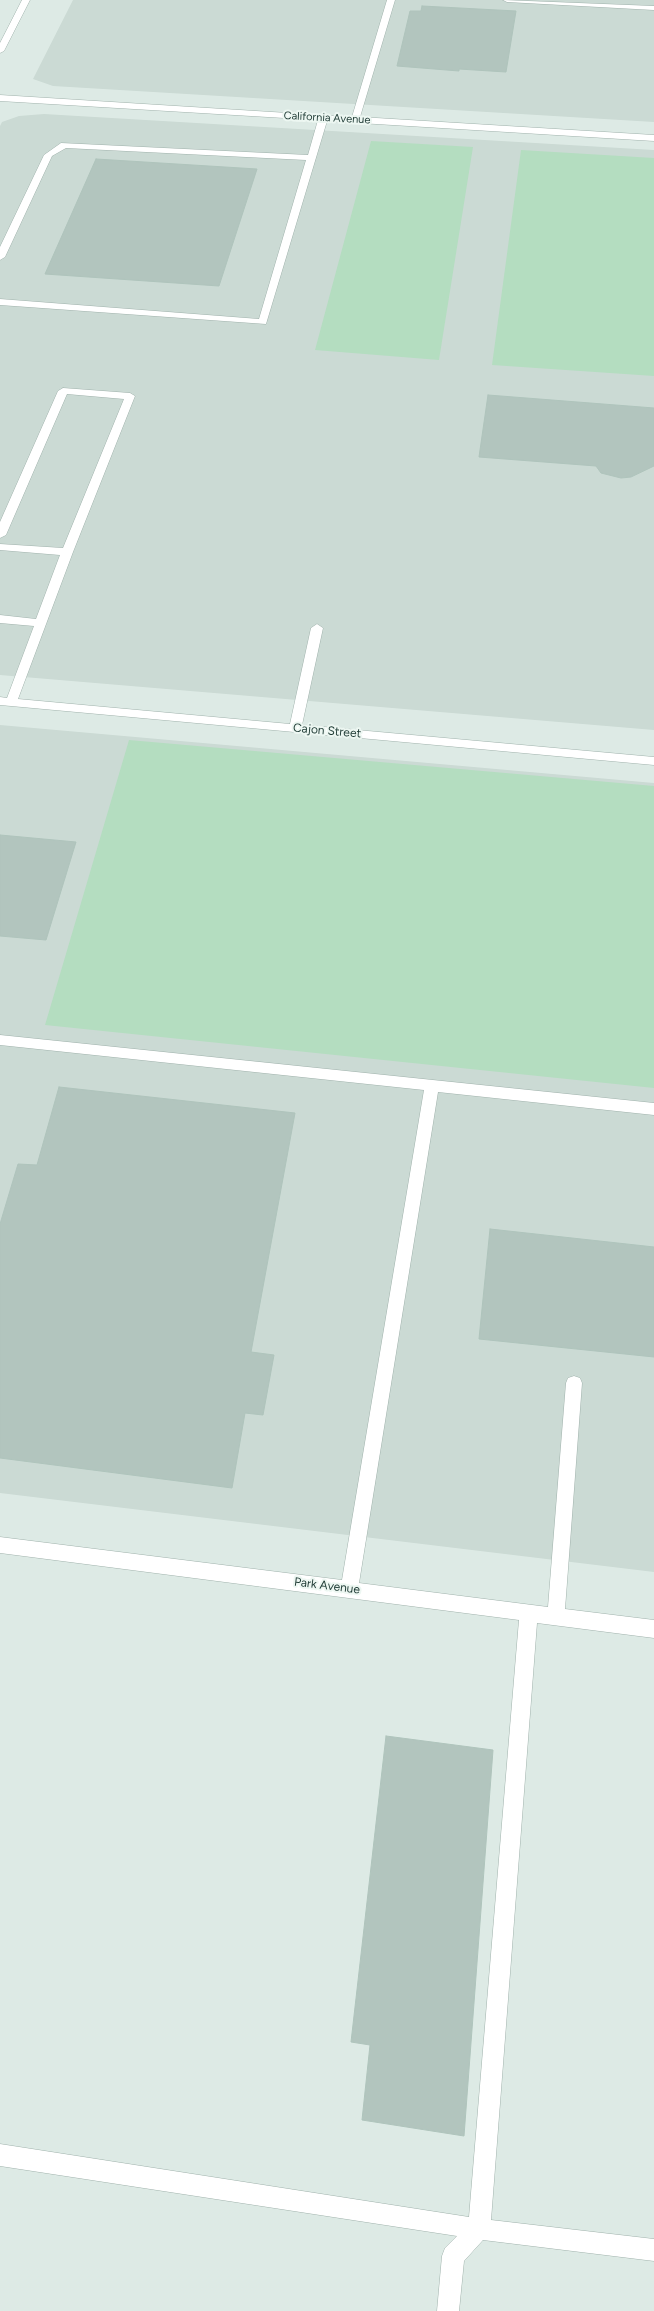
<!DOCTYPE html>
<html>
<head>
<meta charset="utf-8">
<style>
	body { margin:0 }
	canvas { display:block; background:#ddeae5 }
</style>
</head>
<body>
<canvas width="654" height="2311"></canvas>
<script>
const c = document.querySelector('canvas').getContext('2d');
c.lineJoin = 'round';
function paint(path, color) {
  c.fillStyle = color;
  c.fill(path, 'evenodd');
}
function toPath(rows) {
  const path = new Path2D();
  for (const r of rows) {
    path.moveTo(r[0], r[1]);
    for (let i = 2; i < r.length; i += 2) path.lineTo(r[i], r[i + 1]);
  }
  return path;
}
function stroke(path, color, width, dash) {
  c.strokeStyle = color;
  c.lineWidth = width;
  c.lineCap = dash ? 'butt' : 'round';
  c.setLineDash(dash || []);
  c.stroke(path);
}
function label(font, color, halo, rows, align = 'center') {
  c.font = font + ' Figtree,sans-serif';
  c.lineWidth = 4;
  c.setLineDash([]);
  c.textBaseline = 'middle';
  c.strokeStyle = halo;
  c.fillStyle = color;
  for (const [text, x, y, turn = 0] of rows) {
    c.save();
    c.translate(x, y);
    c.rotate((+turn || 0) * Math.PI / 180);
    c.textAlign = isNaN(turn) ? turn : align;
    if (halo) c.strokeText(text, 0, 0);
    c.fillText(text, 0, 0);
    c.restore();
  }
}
const built = toPath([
	[73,0,654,0,654,122,53,86,33,79],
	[44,114,654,150,654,730,0,675,0,126,2,122,19,116],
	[0,725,654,783,654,1572,0,1493]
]);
const green = toPath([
	[371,141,473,147,439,360,315,350],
	[521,150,654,158,654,376,492,365],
	[129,740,654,786,654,1088,45,1025]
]);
const building = toPath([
	[422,6,516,11,506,72,459,69,459,71,397,66,410,11,421,11,422,6],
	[96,159,257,169,219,286,45,274,96,159],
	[488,395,654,408,654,466,631,477,621,478,601,473,596,466,479,457,488,395],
	[0,835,76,842,46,940,0,936,0,835],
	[59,1087,295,1113,251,1352,274,1355,263,1415,245,1413,232,1488,0,1458,0,1224,18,1164,37,1165,59,1087],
	[490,1229,654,1247,654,1357,479,1339,490,1229],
	[386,1736,493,1750,464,2136,362,2120,370,2045,351,2042,386,1736]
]);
const minor = toPath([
	[22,0,30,0,4,51,0,53,0,43,22,0],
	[387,0,395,0,360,117,654,135,654,141,327,121,266,324,0,305,0,299,259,319,306,160,66,148,52,156,5,257,0,260,0,247,44,155,61,143,308,155,318,120,0,101,0,95,352,117,387,0],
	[503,0,654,6,654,10,507,2,503,0],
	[63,388,130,393,135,396,73,552,18,699,290,724,311,628,317,624,323,628,302,725,654,757,654,765,0,705,0,697,7,698,34,626,0,623,0,615,36,619,60,555,0,550,0,544,63,548,124,399,67,394,6,535,0,538,0,522,58,391,63,388],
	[0,1035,654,1103,654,1115,438,1092,359,1583,548,1607,566,1383,568,1378,574,1376,580,1378,582,1383,565,1609,654,1620,654,1638,537,1623,491,2220,654,2239,654,2261,483,2240,464,2261,459,2311,437,2311,442,2256,445,2248,457,2236,0,2166,0,2144,469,2217,519,1620,0,1553,0,1537,342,1580,424,1090,0,1045,0,1035]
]);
const farStreetnames = [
	["California Avenue",327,118,3]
];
const streetNames = [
	["Cajon Street",327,731,5],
	["Park Avenue",327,1586,7]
];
paint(built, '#cbdad4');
paint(green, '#b4ddc0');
paint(building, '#b2c5be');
stroke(building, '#afc4bc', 1);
stroke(minor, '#a0b2ac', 1);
paint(minor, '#fff');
label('11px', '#1e3a34', '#edf7f2', farStreetnames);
label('12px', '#1e3a34', '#edf7f2', streetNames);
</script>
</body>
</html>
